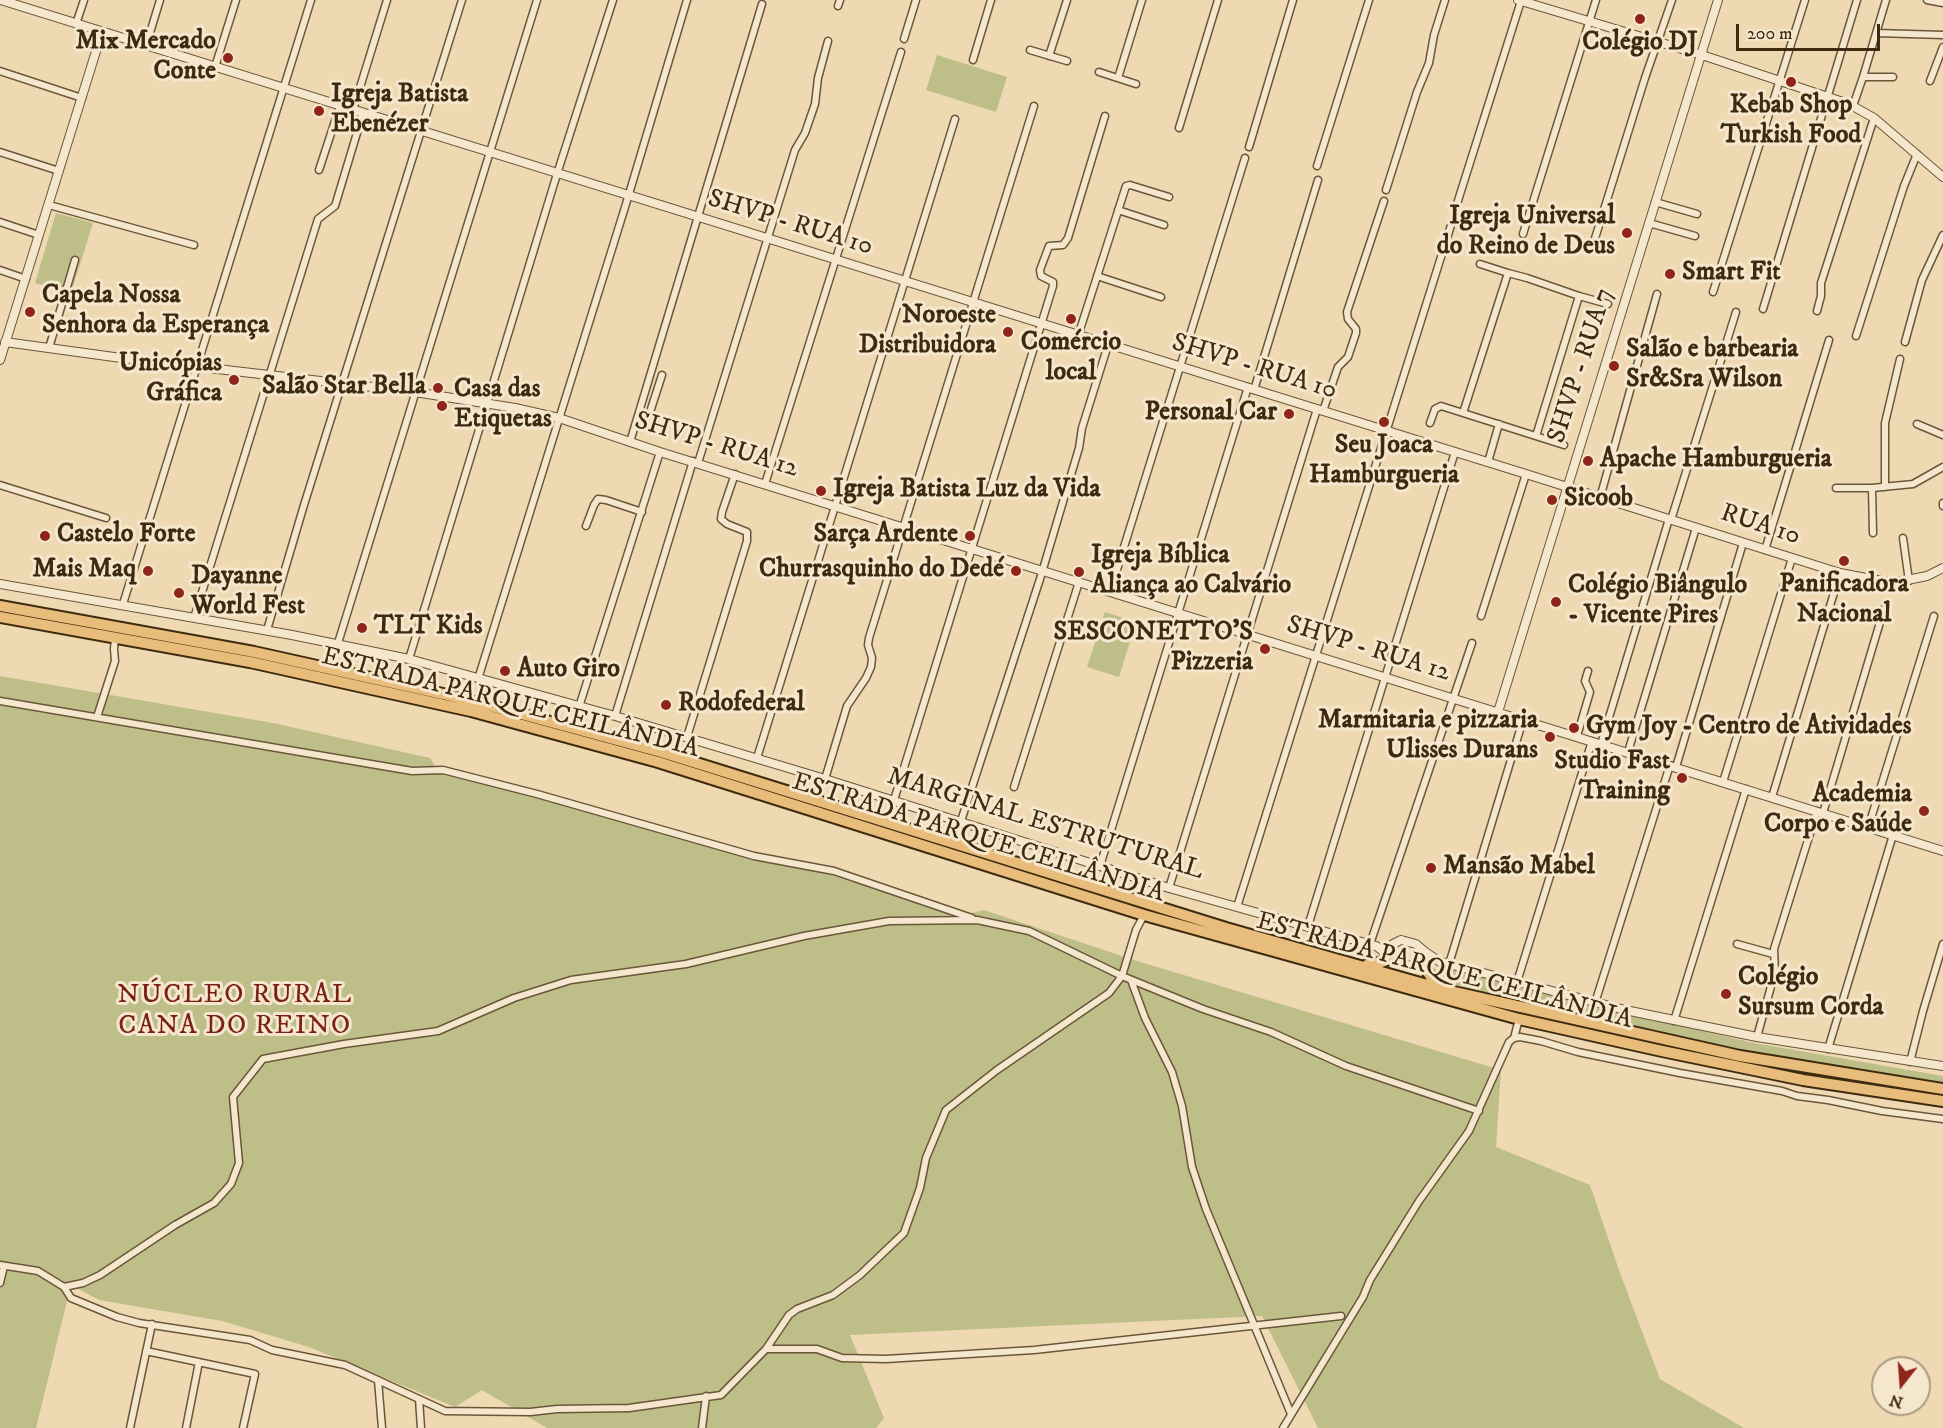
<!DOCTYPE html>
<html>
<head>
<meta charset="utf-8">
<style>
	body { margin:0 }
	#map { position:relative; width:1943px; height:1428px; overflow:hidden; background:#efd9b3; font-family:"IM FELL DW Pica",serif }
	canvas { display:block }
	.north { position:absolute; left:1871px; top:1356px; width:60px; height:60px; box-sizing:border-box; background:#f5e6ce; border:2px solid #ac9b82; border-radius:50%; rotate:197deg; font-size:16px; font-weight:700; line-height:24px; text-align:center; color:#3e2b0f }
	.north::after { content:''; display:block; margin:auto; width:21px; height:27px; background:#8f2418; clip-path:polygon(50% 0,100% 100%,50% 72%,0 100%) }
	.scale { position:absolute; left:1736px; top:24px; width:144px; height:27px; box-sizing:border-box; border:3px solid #3e2b0f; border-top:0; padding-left:8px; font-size:18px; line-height:21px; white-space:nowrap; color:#3e2b0f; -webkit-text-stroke:4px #f5e6ce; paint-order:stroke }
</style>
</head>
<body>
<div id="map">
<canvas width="1943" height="1428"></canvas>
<div class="north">N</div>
<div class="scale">200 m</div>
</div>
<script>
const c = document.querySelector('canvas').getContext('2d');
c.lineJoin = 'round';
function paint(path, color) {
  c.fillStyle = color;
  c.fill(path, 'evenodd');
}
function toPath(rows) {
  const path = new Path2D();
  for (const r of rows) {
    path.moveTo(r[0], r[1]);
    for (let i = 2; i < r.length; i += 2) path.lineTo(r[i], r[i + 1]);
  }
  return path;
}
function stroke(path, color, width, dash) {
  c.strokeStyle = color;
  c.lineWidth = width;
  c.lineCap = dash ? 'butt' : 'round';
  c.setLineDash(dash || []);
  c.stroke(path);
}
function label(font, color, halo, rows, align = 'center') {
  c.font = font + ' "IM FELL DW Pica",serif';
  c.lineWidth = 6;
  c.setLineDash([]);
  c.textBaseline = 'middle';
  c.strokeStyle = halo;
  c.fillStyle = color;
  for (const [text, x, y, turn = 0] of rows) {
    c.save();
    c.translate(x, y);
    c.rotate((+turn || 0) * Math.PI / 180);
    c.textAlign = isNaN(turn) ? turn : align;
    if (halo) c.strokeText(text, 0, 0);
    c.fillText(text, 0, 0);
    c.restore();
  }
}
const green = toPath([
	[937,55,1007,77,996,112,926,90],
	[56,213,93,223,71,293,35,283],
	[1105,612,1136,622,1119,677,1087,667],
	[0,676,273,723,430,758,440,774,512,790,597,812,750,859,812,869,959,916,984,910,1137,961,1501,1070,1496,1147,1590,1185,1619,1270,1660,1379,1744,1428,1318,1428,1262,1316,850,1335,884,1418,876,1428,547,1428,482,1390,455,1407,309,1347,222,1321,99,1300,71,1285,36,1428,0,1428],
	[1443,965,1596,1006,1754,1043,1943,1076,1943,1085,1746,1052,1542,1008,1448,983,1440,978,1436,970]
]);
const minor = toPath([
	[1927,0,1943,3],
	[838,6,840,0],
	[76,24,84,0],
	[1876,33,1943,35],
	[904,39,916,0],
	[146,46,160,0],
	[1030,50,1067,61],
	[1049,56,1067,0],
	[973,60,991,0],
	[215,67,236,0],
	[0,71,82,98],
	[1099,72,1136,84],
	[1863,77,1893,77],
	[1118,78,1142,0],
	[1930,81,1943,47],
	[1853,106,1863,77,1886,0],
	[353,110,387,0],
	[1179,128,1218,0],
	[1249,147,1293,0],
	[0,152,59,171],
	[1317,166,1369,0],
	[319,170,340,106],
	[1386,190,1417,92,1429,63,1434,35,1445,0],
	[1655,202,1697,214],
	[49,205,194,245],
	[1456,207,1521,1],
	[1118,210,1164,225],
	[0,222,39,235],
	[1649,223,1695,236],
	[1523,234,1596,0],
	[1592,248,1645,78,1672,0],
	[1480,264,1508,273],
	[0,270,26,279],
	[1097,276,1161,297],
	[1713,292,1805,0],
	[1579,296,1608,304],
	[1763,309,1857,0],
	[1817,311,1821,296,1821,283,1874,118],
	[1078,336,1126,186,1130,185,1169,197],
	[1856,336,1904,186,1917,154],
	[1905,342,1922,280,1943,235],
	[49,348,75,260],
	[1254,390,1318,180],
	[651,409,662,375],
	[1323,411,1338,367,1348,357,1356,333,1356,329,1348,319,1347,312,1384,201],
	[1463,413,1508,273,1527,278,1579,296,1536,436],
	[1430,423,1435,409,1441,406,1564,445],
	[1917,424,1943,435],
	[630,442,762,4],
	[1488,462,1499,424],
	[698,463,795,150,805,133,815,104,818,78,828,41],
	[765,484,901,52],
	[0,485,106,518],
	[1885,487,1885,423,1900,359],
	[1836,488,1872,488,1913,484,1943,467],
	[1872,488,1873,533],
	[1600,498,1657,294],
	[1943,503,1943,506],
	[1671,520,1736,312],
	[586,526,594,505,598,499,606,500,642,512],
	[1903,538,1909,581],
	[1765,550,1829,340],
	[1110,592,1245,158],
	[123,604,311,0],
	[1481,616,1526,474],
	[194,618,318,219,335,206,363,113],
	[267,630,304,505,462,0],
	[338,643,537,0],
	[409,659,557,174,613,0],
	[478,679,626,204,687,0],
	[0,701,412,771,443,770,537,794,754,856,834,871,972,918],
	[579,707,660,452],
	[615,716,693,461],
	[97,717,115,661,114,649,115,637],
	[1577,736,1590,692,1585,681,1588,671],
	[687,737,747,541,747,532,727,524,721,519,722,512,735,474],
	[1601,744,1669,519],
	[1628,752,1696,528],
	[757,758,955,119],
	[1676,767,1743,543],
	[825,779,847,706,866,678,871,667,872,658,868,645,869,638,1034,106],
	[1723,782,1792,558],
	[1014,787,1079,582],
	[1772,797,1840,573],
	[894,800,1053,286,1053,282,1041,276,1040,270,1049,246,1063,245,1068,238,1105,116],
	[1823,813,1884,609],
	[961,821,1040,579,1079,448,1082,428,1108,345],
	[1868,828,1934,616],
	[1100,866,1248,387],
	[1169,888,1317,409],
	[1237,907,1452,222],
	[1308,926,1455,452],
	[1370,944,1472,643],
	[1737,944,1773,954],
	[1449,964,1523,720],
	[1131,980,1145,1018,1172,1072,1182,1106,1192,1167,1206,1209,1291,1414],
	[1517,982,1592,741],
	[1595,1003,1670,765],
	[1674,1021,1746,789],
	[1757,1037,1775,972,1774,949,1817,811],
	[1514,1038,1519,1019],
	[1828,1049,1893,835],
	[1910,1062,1923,1011,1943,944],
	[0,1265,38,1271,64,1287,71,1298,117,1317,139,1323,250,1340,272,1350,345,1365,445,1411,530,1412,557,1409,629,1408,721,1395,766,1349,789,1315,797,1309,833,1295,860,1275,904,1233,920,1188,926,1158,946,1110,997,1070,1109,993,1122,976,1136,930,1144,915],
	[0,1283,4,1266],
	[64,1287,83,1283,100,1275,175,1225,214,1203,231,1184,239,1163,233,1097,263,1059,344,1044,438,1031,514,998,571,980,686,964,804,936,889,921,977,920,1029,931,1122,976,1203,1009,1271,1032,1346,1066,1479,1111],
	[766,1349,817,1349,842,1358,886,1359,1034,1350,1341,1316],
	[146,1351,255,1374,243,1428],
	[378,1380,382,1428],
	[419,1399,421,1428],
	[130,1428,152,1324],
	[186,1428,199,1362],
	[702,1428,706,1396],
	[1283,1428,1363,1297,1370,1280,1419,1201,1469,1131,1509,1042,1514,1038,1520,1037,1541,1041,1578,1052,1680,1073,1782,1091,1797,1096,1828,1100,1882,1111,1943,1119]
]);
const tertiary = toPath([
	[1,0,1526,474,1840,573,1892,583,1927,576,1943,568],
	[1518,0,1702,55,1849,104,1874,118,1943,177],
	[5,342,114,357,415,392,515,408,559,418,660,452,1943,851],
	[0,360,102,32],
	[0,584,292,635,409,659,615,716,825,779,1169,888,1376,946,1390,956],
	[1498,712,1718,0],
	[1401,940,1416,944,1424,951,1422,963,1410,966,1394,960,1389,951,1393,944,1401,940],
	[1424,951,1440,962,1449,964,1625,1010,1757,1037,1943,1066]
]);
const motorway = toPath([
	[0,606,254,652,443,694,510,711,661,752,1226,928,1445,990,1740,1056,1943,1089],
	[0,617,250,662,471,711,658,762,1144,915,1519,1019,1662,1051,1803,1080,1943,1101],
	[1422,963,1431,977,1442,988],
	[1367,965,1376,964,1392,958]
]);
const markers = [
	[1640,19,6,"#8f2418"],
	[228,58,6,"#8f2418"],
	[1791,82,6,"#8f2418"],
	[319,111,6,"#8f2418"],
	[1627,233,6,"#8f2418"],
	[1670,274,6,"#8f2418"],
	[30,312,6,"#8f2418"],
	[1071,319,6,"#8f2418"],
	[1008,332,6,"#8f2418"],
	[1614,366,6,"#8f2418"],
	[234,380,6,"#8f2418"],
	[438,388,6,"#8f2418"],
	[442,406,6,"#8f2418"],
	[1289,414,6,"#8f2418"],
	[1384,422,6,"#8f2418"],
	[1588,461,6,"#8f2418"],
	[821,491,6,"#8f2418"],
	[1552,500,6,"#8f2418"],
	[45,536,6,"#8f2418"],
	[970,536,6,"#8f2418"],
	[1844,561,6,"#8f2418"],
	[148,571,6,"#8f2418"],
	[1016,571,6,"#8f2418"],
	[1079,572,6,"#8f2418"],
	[179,593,6,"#8f2418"],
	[1556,602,6,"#8f2418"],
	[362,628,6,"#8f2418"],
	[1265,649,6,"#8f2418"],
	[505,671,6,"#8f2418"],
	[666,705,6,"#8f2418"],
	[1574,728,6,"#8f2418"],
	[1550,737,6,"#8f2418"],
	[1682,778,6,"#8f2418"],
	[1924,811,6,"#8f2418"],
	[1431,868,6,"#8f2418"],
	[1726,994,6,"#8f2418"]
];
const poiNames = [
	["Mix Mercado",216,43,"right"],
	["Conte",216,73,"right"],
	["Colégio DJ",1640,44,"center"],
	["Igreja Batista",331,96],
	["Ebenézer",331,126],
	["Kebab Shop",1791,107,"center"],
	["Turkish Food",1791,137,"center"],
	["Igreja Universal",1615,218,"right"],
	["do Reino de Deus",1615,248,"right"],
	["Smart Fit",1682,274],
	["Capela Nossa",42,297],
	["Senhora da Esperança",42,327],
	["Noroeste",996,317,"right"],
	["Distribuidora",996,347,"right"],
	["Comércio",1071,344,"center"],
	["local",1071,374,"center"],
	["Salão e barbearia",1626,351],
	["Sr&Sra Wilson",1626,381],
	["Unicópias",222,365,"right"],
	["Gráfica",222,395,"right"],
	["Salão Star Bella",426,388,"right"],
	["Casa das",454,391],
	["Etiquetas",454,421],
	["Personal Car",1277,414,"right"],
	["Seu Joaca",1384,447,"center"],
	["Hamburgueria",1384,477,"center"],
	["Apache Hamburgueria",1600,461],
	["Igreja Batista Luz da Vida",833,491],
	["Sicoob",1564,500],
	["Castelo Forte",57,536],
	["Sarça Ardente",958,536,"right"],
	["Igreja Bíblica",1091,557],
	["Aliança ao Calvário",1091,587],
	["Mais Maq",136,571,"right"],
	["Churrasquinho do Dedé",1004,571,"right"],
	["Dayanne",191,578],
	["World Fest",191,608],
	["Panificadora",1844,586,"center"],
	["Nacional",1844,616,"center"],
	["Colégio Biângulo",1568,587],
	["- Vicente Pires",1568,617],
	["TLT Kids",374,628],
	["SESCONETTO'S",1253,634,"right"],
	["Pizzeria",1253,664,"right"],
	["Auto Giro",517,671],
	["Rodofederal",678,705],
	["Marmitaria e pizzaria",1538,722,"right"],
	["Ulisses Durans",1538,752,"right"],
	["Gym Joy - Centro de Atividades",1586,728],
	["Studio Fast",1670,763,"right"],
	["Training",1670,793,"right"],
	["Academia",1912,796,"right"],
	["Corpo e Saúde",1912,826,"right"],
	["Mansão Mabel",1443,868],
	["Colégio",1738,979],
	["Sursum Corda",1738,1009]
];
const streetNames = [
	["SHVP - RUA 10",790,224,17],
	["SHVP - RUA 7",1582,366,-72],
	["SHVP - RUA 10",1254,368,17],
	["SHVP - RUA 12",716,446,17],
	["RUA 10",1760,526,18],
	["SHVP - RUA 12",1368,650,17],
	["ESTRADA PARQUE CEILÂNDIA",510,704,14],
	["MARGINAL ESTRUTURAL",1045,825,17],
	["ESTRADA PARQUE CEILÂNDIA",978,839,17],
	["ESTRADA PARQUE CEILÂNDIA",1444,972,15]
];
const neighbourhoodNames = [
	["NÚCLEO RURAL",235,996],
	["CANA DO REINO",235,1027]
];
paint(green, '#bebe89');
stroke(minor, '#6a5638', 9);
stroke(tertiary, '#6a5638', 10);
stroke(motorway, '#3e2b0f', 14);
stroke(minor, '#f5e6ce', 6);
stroke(tertiary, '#f5e6ce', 8);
stroke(motorway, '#e8bc7a', 10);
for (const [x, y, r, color] of markers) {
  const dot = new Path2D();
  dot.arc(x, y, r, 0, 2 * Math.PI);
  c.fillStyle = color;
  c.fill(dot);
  stroke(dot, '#f5e6ce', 2);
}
label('bold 26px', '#3e2b0f', '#f5e6ce', poiNames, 'left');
label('26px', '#3e2b0f', '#f5e6ce', streetNames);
c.letterSpacing = '1.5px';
label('27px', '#7a1f14', '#f5e6ce', neighbourhoodNames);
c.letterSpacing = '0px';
</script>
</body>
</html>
